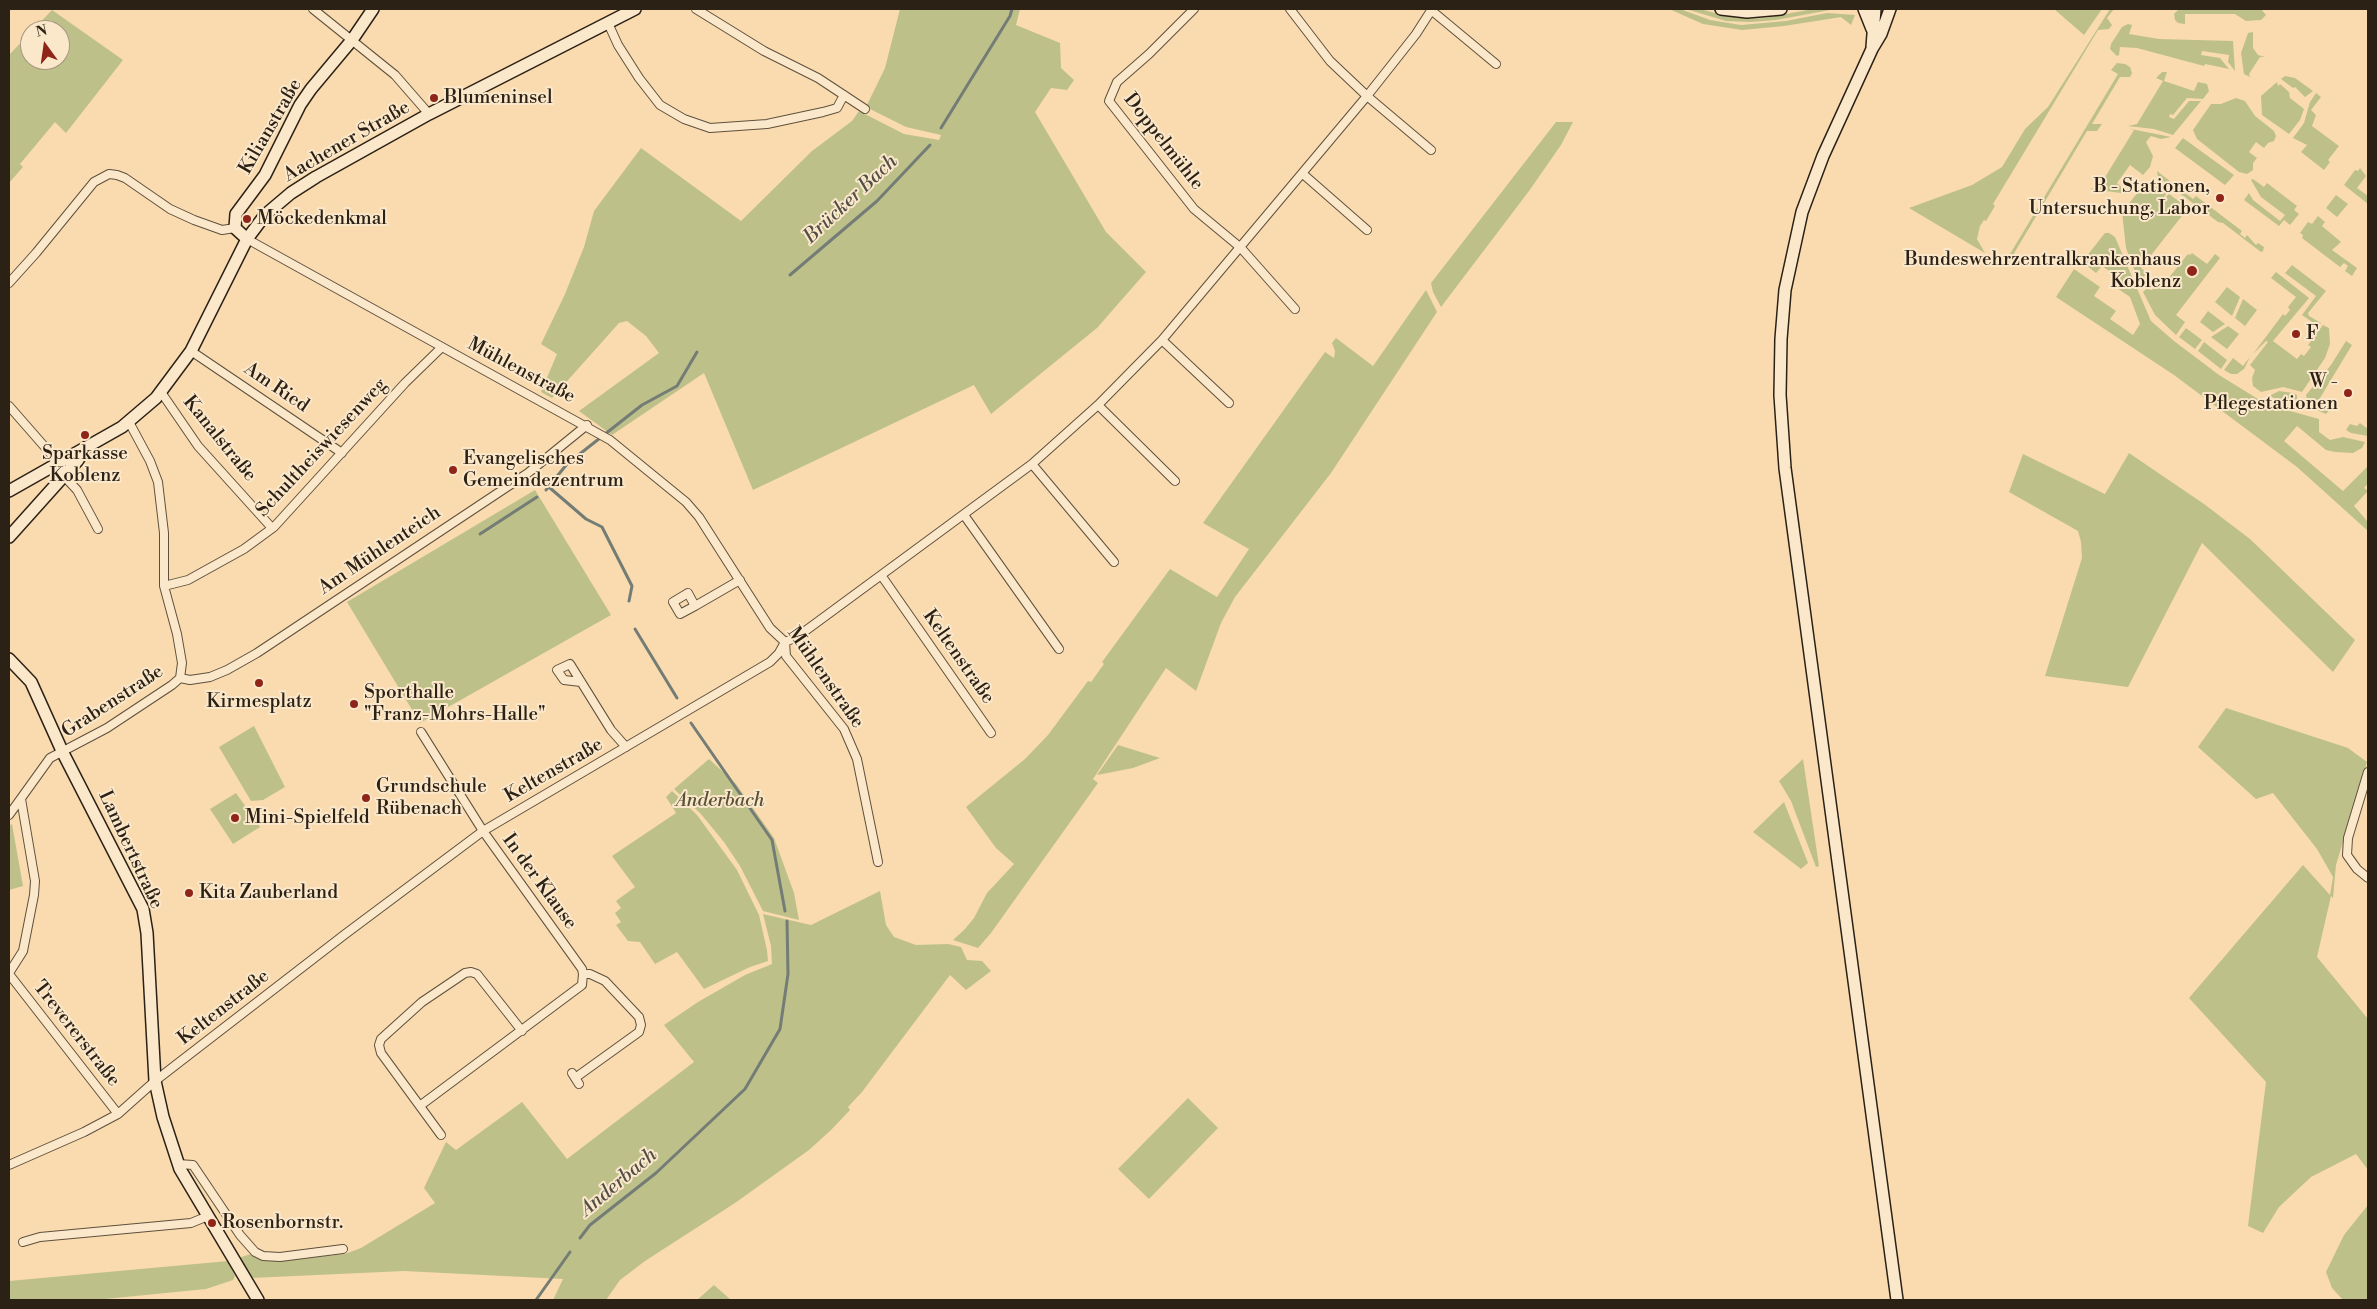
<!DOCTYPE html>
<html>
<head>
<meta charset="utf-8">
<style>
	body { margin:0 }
	#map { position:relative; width:2377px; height:1309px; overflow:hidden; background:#f9dbaf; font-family:"Libre Bodoni",serif }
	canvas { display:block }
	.frame { position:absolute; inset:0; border:10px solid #2c2115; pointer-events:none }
	.north { position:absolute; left:20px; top:20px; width:50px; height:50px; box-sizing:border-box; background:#fbe8cb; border:1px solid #a89882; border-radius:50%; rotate:346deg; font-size:14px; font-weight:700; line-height:20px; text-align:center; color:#2c2115 }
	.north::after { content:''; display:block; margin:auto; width:18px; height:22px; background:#8f2418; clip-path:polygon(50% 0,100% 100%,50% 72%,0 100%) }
</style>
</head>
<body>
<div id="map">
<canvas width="2377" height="1309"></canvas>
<div class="frame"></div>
<div class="north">N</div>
</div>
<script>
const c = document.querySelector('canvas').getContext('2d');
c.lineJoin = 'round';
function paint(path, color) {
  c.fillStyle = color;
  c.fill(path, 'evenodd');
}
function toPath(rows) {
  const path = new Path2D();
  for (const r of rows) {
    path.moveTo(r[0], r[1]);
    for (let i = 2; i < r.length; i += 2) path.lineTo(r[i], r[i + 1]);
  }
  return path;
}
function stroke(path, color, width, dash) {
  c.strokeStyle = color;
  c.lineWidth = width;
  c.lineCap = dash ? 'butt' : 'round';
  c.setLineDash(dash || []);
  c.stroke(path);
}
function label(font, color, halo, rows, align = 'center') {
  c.font = font + ' "Libre Bodoni",serif';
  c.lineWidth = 4;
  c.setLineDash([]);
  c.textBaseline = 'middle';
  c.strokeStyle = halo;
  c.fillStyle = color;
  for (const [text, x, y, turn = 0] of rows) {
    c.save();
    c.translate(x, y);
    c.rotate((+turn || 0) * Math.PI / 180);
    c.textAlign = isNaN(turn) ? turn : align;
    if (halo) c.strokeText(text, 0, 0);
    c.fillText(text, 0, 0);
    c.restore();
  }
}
const green = toPath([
	[900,9,1020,9,1016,25,1060,43,1061,68,1074,80,1067,90,1051,88,1035,112,1106,232,1146,272,1097,328,991,414,974,385,753,490,704,373,612,435,579,411,659,353,646,336,627,321,619,323,552,398,541,392,557,354,541,344,565,294,584,247,594,211,641,148,741,221,812,151,852,121,859,111,904,134,939,140,941,135,906,127,866,107,885,68],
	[1669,9,1680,9,1710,20,1741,25,1786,21,1827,13,1855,15,1851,25,1841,17,1784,26,1742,30,1703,24],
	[1686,9,1700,9,1726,16,1750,19,1765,18,1813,9,1858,9,1830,10,1776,20,1750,22,1726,21],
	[2054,9,2102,9,2084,35],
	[2110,9,2114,9,2107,18,2112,25,2109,29,2098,30,1993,204,1995,206,1986,221,1984,220,1980,226,1977,239,1985,253,1909,208,1972,185,2002,167,2025,129,2048,107],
	[2179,9,2261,9,2266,15,2261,20,2246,21,2235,14,2185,14,2185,24,2178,23,2175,20,2174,14],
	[52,10,123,60,66,133,55,122,20,164,23,167,9,183,9,55,30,33,30,60,60,60,60,30,33,30],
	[2128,24,2132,25,2129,34,2159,39,2233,41,2235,71,2228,62,2229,55,2202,51,2201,55,2220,58,2229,69,2205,64,2204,66,2137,48,2120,47,2119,55,2117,56,2110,49,2111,44,2122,27],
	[2253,32,2253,48,2258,55,2265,57,2260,57,2249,74,2250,77,2244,74,2241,53,2248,33],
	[2117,63,2125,64,2130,67,2132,73,2130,77,2120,77,2092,124,2102,124,2097,131,2087,131,2013,255,2010,254,2118,74,2111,70],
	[2162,72,2167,72,2164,81,2194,91,2198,82,2207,84,2209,91,2203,99,2187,98,2173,115,2170,114,2169,117,2174,119,2189,101,2201,101,2173,135,2154,129,2128,126,2137,124,2163,81,2156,78],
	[2285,76,2295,78,2313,91,2305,97,2295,87,2293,88,2281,79],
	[2277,82,2278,86,2280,84,2289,92,2290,98,2304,109,2300,120,2289,134,2262,115,2261,96],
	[2316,93,2321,97,2311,110,2316,115,2312,126,2339,146,2328,160,2330,162,2324,170,2301,152,2307,145,2293,138,2304,123,2310,102],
	[2236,98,2245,101,2255,116,2274,131,2276,136,2274,141,2268,143,2264,148,2256,142,2249,152,2257,158,2253,163,2253,170,2247,174,2239,172,2197,139,2193,130,2211,104,2221,104],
	[1556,122,1573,122,1561,145,1529,191,1441,307,1433,292,1431,283],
	[2126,128,2171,137,2161,139,2151,136,2146,142,2153,156,2150,167,2143,175,2130,165,2117,183,2129,194,2090,189,2099,187,2134,130],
	[2183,138,2234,175,2225,185,2175,148],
	[2360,168,2366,176,2357,188,2368,196,2368,204,2344,185,2355,170,2358,171],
	[2157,171,2193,199,2196,196,2242,231,2240,234,2245,238,2247,235,2256,245,2258,243,2264,247,2263,251,2261,252,2223,223,2218,222,2158,177],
	[2253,179,2264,187,2267,183,2297,206,2294,210,2299,214,2290,225,2284,220,2279,226,2244,200,2249,193,2253,200,2280,221,2285,215,2261,197,2251,180],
	[2148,185,2157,187,2167,193,2164,197,2165,198,2169,194,2188,208,2185,209,2185,212,2141,268,2147,273,2139,282,2126,248,2122,212,2143,186],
	[2336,195,2348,204,2337,217,2326,208],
	[2318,216,2325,222,2322,226,2341,242,2332,250,2357,268,2352,276,2345,271,2348,266,2344,263,2340,267,2302,238,2303,235,2300,233,2308,222,2312,224],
	[2105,233,2109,233,2115,237,2151,321,2174,341,2219,375,2258,399,2283,409,2319,419,2319,432,2330,440,2343,437,2365,442,2362,448,2353,453,2335,452,2326,450,2297,426,2284,441,2343,491,2368,466,2368,483,2364,488,2368,491,2354,506,2368,522,2368,531,2297,467,2174,375,2056,297,2074,269,2100,287,2094,296,2116,311,2110,319,2133,335,2140,324,2130,297,2114,286,2119,278,2102,266,2096,273,2082,262],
	[2192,253,2207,264,2215,254,2220,258,2176,315,2185,322,2176,335,2155,315,2143,292,2146,289,2152,290,2156,286,2158,288,2161,284,2163,285,2188,254,2190,255],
	[2292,265,2326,291,2308,313,2309,316,2321,323,2318,326,2302,315,2316,296,2285,273],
	[2276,272,2309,298,2273,341,2297,359,2301,354,2304,356,2311,347,2308,345,2323,325,2329,328,2330,344,2325,358,2302,392,2283,387,2261,392,2253,386,2252,378,2255,370,2250,365,2268,342,2266,341,2253,354,2283,314,2285,316,2290,310,2288,307,2296,297,2271,278],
	[2227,287,2240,297,2232,316,2215,302],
	[1426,290,1437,312,1331,473,1235,597,1221,623,1196,691,1166,668,1093,779,1098,783,991,933,978,948,953,940,964,930,974,918,987,893,1014,864,996,848,966,807,1025,759,1048,735,1088,681,1091,682,1104,664,1102,662,1170,569,1217,597,1249,549,1203,523,1325,352,1334,358,1335,351,1332,343,1336,338,1373,366],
	[2243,299,2257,310,2245,326,2235,318],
	[2208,311,2225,324,2213,332,2200,322],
	[2228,326,2239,334,2227,349,2211,337],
	[2186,328,2202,340,2195,349,2179,337],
	[2346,341,2352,345,2320,398,2332,407,2326,414,2308,406,2306,395,2331,365],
	[2204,342,2227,360,2221,369,2198,351],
	[2250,357,2244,369,2237,374,2231,374,2224,370,2233,358,2243,366],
	[2279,391,2293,393,2297,395,2297,399,2285,402,2269,396],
	[2360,423,2368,429,2368,436,2351,433,2346,430,2350,424,2357,426],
	[2129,453,2204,504,2250,539,2355,640,2333,672,2202,543,2128,687,2045,676,2082,558,2081,542,2078,531,2009,492,2023,454,2105,494],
	[535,490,611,615,420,723,347,602],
	[2226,708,2348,748,2367,762,2336,865,2333,898,2331,896,2317,957,2368,1019,2368,1170,2356,1154,2311,1177,2279,1207,2263,1233,2248,1226,2266,1082,2189,998,2303,865,2330,895,2333,877,2317,849,2273,793,2256,799,2198,747],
	[254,726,285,787,263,800,251,801,219,747],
	[1118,745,1160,758,1133,768,1097,775],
	[709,759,736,784,774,838,794,893,799,920,763,911,740,866,724,842,700,813,674,789],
	[1803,759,1819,866,1816,867,1791,801,1779,781],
	[672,791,697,815,737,870,759,915,767,950,768,961,750,967,704,989,677,952,655,964,640,942,628,941,616,925,621,922,615,913,621,908,616,901,635,887,612,856,676,813,666,797],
	[236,793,260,827,233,844,210,809],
	[1784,802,1808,863,1801,869,1753,832],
	[12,824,23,886,9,890,9,826],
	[880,891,886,925,894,937,916,945,948,944,961,947,967,960,982,961,991,971,966,990,950,975,862,1092,848,1107,850,1110,831,1130,809,1150,735,1203,645,1261,620,1280,606,1300,553,1300,563,1279,404,1271,251,1278,238,1258,251,1254,256,1258,269,1261,288,1260,345,1254,361,1248,435,1203,424,1188,446,1142,456,1150,522,1102,567,1159,694,1062,664,1025,698,1002,745,975,772,964,771,946,763,914,811,925],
	[1188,1098,1218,1128,1149,1199,1118,1169],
	[2368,1205,2368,1300,2343,1300,2332,1288,2326,1272,2344,1235],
	[228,1261,235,1276,233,1280,206,1289,95,1300,9,1300,9,1281],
	[714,1285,731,1300,697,1300]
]);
const stream = toPath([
	[941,128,1010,16,1012,9],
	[790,275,877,201,930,145],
	[550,488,586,519,602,527,632,586,629,601],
	[546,490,567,464,642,405,677,386,697,352],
	[480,534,537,497],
	[635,629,677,698],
	[691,723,772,840,785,911],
	[580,1238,590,1225,656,1173,745,1089,780,1029,788,974,787,921],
	[536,1300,570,1252]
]);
const street = toPath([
	[313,9,395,75,429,114],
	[696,9,764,51,818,78,865,109],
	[1194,9,1149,54,1117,82,1109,101,1194,209,1241,248,1295,309],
	[1290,9,1330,61,1367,96,1431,150],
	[1431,10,1496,64],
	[608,23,618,45,639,78,660,105,684,119,710,128,767,124,823,112,837,108,844,95],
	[1303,174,1367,230],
	[247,239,610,440,686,502,699,517,770,628,785,642],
	[9,283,36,253,94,182,109,174,117,175,125,178,170,209,194,220,222,230,235,228],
	[1162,340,1229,403],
	[191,351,342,453],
	[161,392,198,446,272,528],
	[1098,405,1175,481],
	[9,406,51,454,63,475,77,490,98,529],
	[1032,464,1114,562],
	[964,515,1059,649],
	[881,575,991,733],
	[164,586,188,580,244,549,274,527,405,383,442,347],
	[695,606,688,593,673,602,680,614,695,606,740,580],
	[785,642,786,656,844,729,857,759,878,862],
	[180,678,190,680,210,677,227,670,257,653,528,473,587,425],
	[581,682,564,680,557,670,570,664,611,730,626,747],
	[421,732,483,831,582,969,583,974,582,985,421,1105],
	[2368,772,2348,838,2347,855,2357,869,2368,878],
	[9,815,50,758,107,728,172,685,180,678,182,663,177,634,164,586,164,533,158,482,150,461,129,422],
	[9,973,23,951,34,895,35,881,21,799],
	[9,974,118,1114],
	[572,1073,579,1084],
	[575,1078,639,1032,641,1025,639,1017,605,981,590,974,583,974],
	[441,1135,381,1053,379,1045,381,1039,422,1002,465,973,471,972,477,974,522,1031],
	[178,1164,193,1165,240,1235,255,1252,263,1256,280,1257,343,1249],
	[9,1165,84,1132,118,1114,155,1081,344,935,483,831,770,662,779,653,785,642,797,637,1032,464,1098,405,1162,340,1367,96,1416,34,1432,9],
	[23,1242,40,1237,191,1223,208,1216]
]);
const secondary = toPath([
	[1721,9,1747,12,1781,9],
	[1864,9,1872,29],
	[1890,9,1881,34,1872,49,1823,156,1802,212,1785,290,1781,339,1780,395,1785,468,1897,1300],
	[1872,47,1875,9],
	[247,239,235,228,236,214,265,175,300,105,311,89,352,40,373,9],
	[9,491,122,427,156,398,191,351,247,239,265,215,291,193,316,177,429,114,635,9],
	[9,537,78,460,84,450],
	[9,659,31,682,63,753,143,909,147,933,155,1081,163,1117,180,1169,258,1300]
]);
const markers = [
	[434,98,5,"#8f2418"],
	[2220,198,5,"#8f2418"],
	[247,219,5,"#8f2418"],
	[2192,271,6,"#8f2418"],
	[2296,334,5,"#8f2418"],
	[2348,393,5,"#8f2418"],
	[85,435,5,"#8f2418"],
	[453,470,5,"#8f2418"],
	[259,683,5,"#8f2418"],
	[354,704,5,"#8f2418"],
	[366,798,5,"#8f2418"],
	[235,818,5,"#8f2418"],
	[189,893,5,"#8f2418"],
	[212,1223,5,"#8f2418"]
];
const poiNames = [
	["Blumeninsel",444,98],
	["B - Stationen,",2210,187,"right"],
	["Untersuchung, Labor",2210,209,"right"],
	["Möckedenkmal",257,219],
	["Bundeswehrzentralkrankenhaus",2181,260,"right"],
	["Koblenz",2181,282,"right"],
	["F",2306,334],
	["W -",2338,382,"right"],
	["Pflegestationen",2338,404,"right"],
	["Sparkasse",85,454,"center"],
	["Koblenz",85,476,"center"],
	["Evangelisches",463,459],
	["Gemeindezentrum",463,481],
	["Sporthalle",364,693],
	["\"Franz-Mohrs-Halle\"",364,715],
	["Kirmesplatz",259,702,"center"],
	["Grundschule",376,787],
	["Rübenach",376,809],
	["Mini-Spielfeld",245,818],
	["Kita Zauberland",199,893],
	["Rosenbornstr.",222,1223]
];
const streetNames = [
	["Kilianstraße",271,127,-60],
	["Aachener Straße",347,142,-30],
	["Doppelmühle",1163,142,52],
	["Mühlenstraße",521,371,28],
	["Am Ried",276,388,34],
	["Kanalstraße",219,439,51],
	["Schultheiswiesenweg",322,448,-47],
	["Am Mühlenteich",380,551,-34],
	["Keltenstraße",958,657,55],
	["Mühlenstraße",825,678,55],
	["Grabenstraße",113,702,-33],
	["Keltenstraße",554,771,-30],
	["Lambertstraße",130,850,65],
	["In der Klause",539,882,54],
	["Keltenstraße",224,1008,-38],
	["Trevererstraße",76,1034,52]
];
const parkNames = [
	["Anderbach",720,801]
];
const waterNames = [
	["Brücker Bach",851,200,-43],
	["Anderbach",619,1183,-40]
];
paint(green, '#bec08a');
stroke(stream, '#747c76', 3);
stroke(street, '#5f503c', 10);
stroke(secondary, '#2c2115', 14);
stroke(street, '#fbe8cb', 8);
stroke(secondary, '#fbe8cb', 11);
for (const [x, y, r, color] of markers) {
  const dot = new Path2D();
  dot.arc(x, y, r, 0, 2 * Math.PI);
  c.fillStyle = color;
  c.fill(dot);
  stroke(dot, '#fbe8cb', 2);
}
label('19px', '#2c2115', '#fbe8cb', poiNames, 'left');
label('19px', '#2c2115', '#fbe8cb', streetNames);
label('italic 19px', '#585138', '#fbe8cb', parkNames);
label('italic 20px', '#504e46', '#fbe8cb', waterNames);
</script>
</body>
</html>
